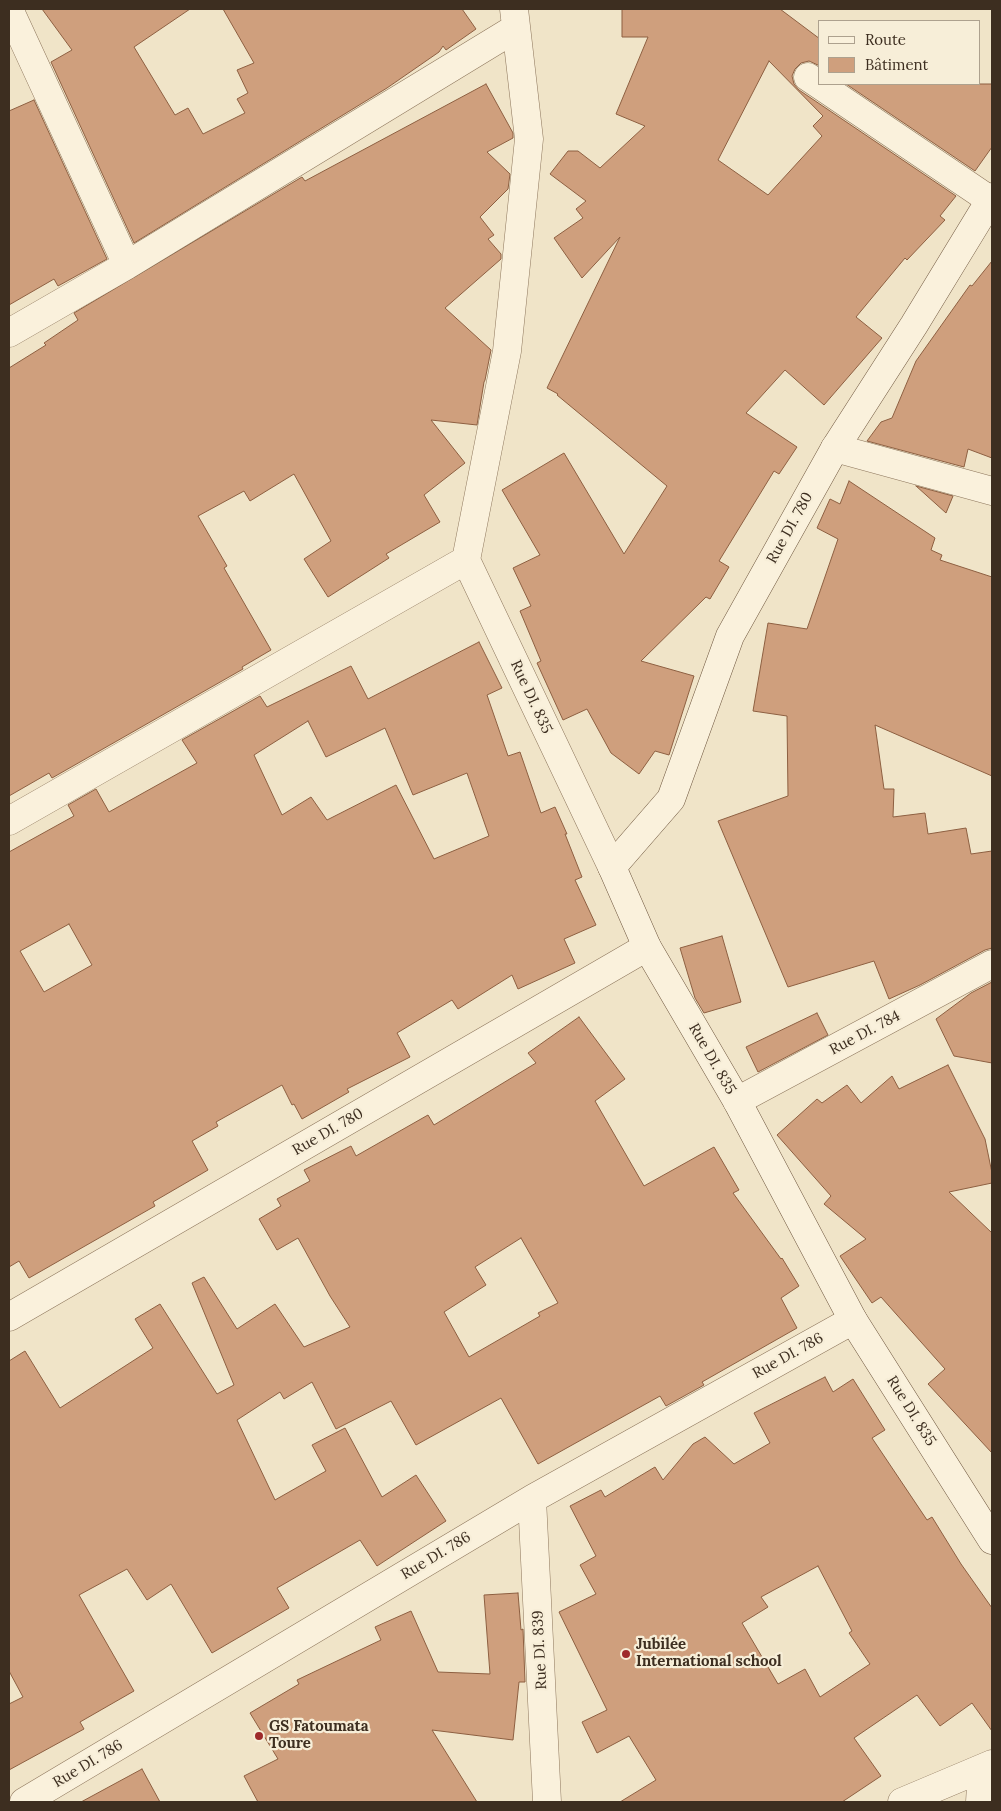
<!DOCTYPE html>
<html>
<head>
<meta charset="utf-8">
<style>
	body { margin:0 }
	#map { position:relative; width:1001px; height:1811px; overflow:hidden; background:#f0e4c8; font-family:Lora,serif }
	canvas { display:block }
	.frame { position:absolute; inset:0; border:10px solid #3d2e20; pointer-events:none }
	.legend { position:absolute; left:818px; top:20px; width:162px; height:65px; box-sizing:border-box; background:#f7eed8; border:1px solid #ada18e; margin:0; padding:6px 9px; list-style:none; font-size:15px; color:#3d2e20 }
	.legend li { display:flex; align-items:center; gap:10px; height:25px }
	.legend b { width:25px; border:1px solid #ada18e }
</style>
</head>
<body>
<div id="map">
<canvas width="1001" height="1811"></canvas>
<div class="frame"></div>
<ul class="legend">
<li><b style="height:6px;background:#faf1dc"></b>Route</li>
<li><b style="height:14px;background:#cf9f7d"></b>Bâtiment</li>
</ul>
</div>
<script>
const c = document.querySelector('canvas').getContext('2d');
c.lineJoin = 'round';
function paint(path, color) {
  c.fillStyle = color;
  c.fill(path, 'evenodd');
}
function toPath(rows) {
  const path = new Path2D();
  for (const r of rows) {
    path.moveTo(r[0], r[1]);
    for (let i = 2; i < r.length; i += 2) path.lineTo(r[i], r[i + 1]);
  }
  return path;
}
function stroke(path, color, width, dash) {
  c.strokeStyle = color;
  c.lineWidth = width;
  c.lineCap = dash ? 'butt' : 'round';
  c.setLineDash(dash || []);
  c.stroke(path);
}
function label(font, color, halo, rows, align = 'center') {
  c.font = font + ' Lora,serif';
  c.lineWidth = 4.5;
  c.setLineDash([]);
  c.textBaseline = 'middle';
  c.strokeStyle = halo;
  c.fillStyle = color;
  for (const [text, x, y, turn = 0] of rows) {
    c.save();
    c.translate(x, y);
    c.rotate((+turn || 0) * Math.PI / 180);
    c.textAlign = isNaN(turn) ? turn : align;
    if (halo) c.strokeText(text, 0, 0);
    c.fillText(text, 0, 0);
    c.restore();
  }
}
const building = toPath([
	[42,9,190,9,134,47,175,115,188,108,203,134,245,113,237,99,248,93,237,70,254,63,223,9,462,9,476,29,446,50,443,46,439,52,387,88,134,243,51,62,72,50,42,9],
	[622,9,780,9,820,39,820,66,809,61,801,63,795,69,792,76,794,84,799,90,956,196,940,216,945,220,907,260,905,258,856,317,882,338,824,405,785,370,746,413,797,447,779,474,774,471,719,561,729,567,710,599,706,597,641,661,694,676,669,755,655,751,639,774,611,753,587,709,563,720,537,663,541,661,520,611,531,606,513,568,540,555,502,490,564,453,624,554,667,486,557,395,558,394,547,388,620,237,582,278,554,238,583,218,576,209,586,201,550,174,568,151,578,151,600,168,645,126,616,114,648,37,622,37,622,9],
	[769,61,823,116,813,126,822,136,768,195,718,160,769,61],
	[486,84,513,133,513,138,487,152,510,174,508,189,480,217,494,235,488,239,501,254,501,259,445,308,491,350,485,380,484,382,477,425,431,420,465,463,424,495,440,522,386,554,389,558,328,597,304,559,331,541,294,474,250,501,244,491,198,516,227,566,224,568,271,650,242,667,243,669,52,778,49,773,9,796,9,368,46,345,44,343,78,320,74,313,302,177,305,181,486,84],
	[846,84,992,84,992,147,975,171,846,84],
	[34,100,107,259,58,286,54,279,9,305,9,111,34,100],
	[992,261,992,458,968,449,964,467,867,441,881,422,892,418,916,361,970,285,972,286,992,261],
	[849,481,935,538,931,550,942,555,940,560,992,577,992,776,875,725,884,789,894,789,893,817,925,813,928,834,966,828,971,854,992,851,992,948,985,950,920,985,889,999,874,961,788,987,718,821,788,796,787,716,753,711,768,623,807,629,838,539,817,528,830,499,840,504,849,481],
	[916,486,953,496,946,513,916,486],
	[479,642,502,688,487,695,508,756,520,752,541,813,555,807,567,834,565,834,582,877,575,880,596,925,564,939,575,963,518,989,512,975,458,1009,452,1000,397,1033,410,1057,347,1089,349,1092,302,1119,294,1104,292,1105,282,1085,216,1122,218,1126,192,1141,208,1170,153,1202,155,1206,29,1278,19,1261,9,1267,9,852,74,816,68,805,96,789,109,812,197,763,182,740,260,696,267,707,351,666,368,699,479,642],
	[308,721,326,757,385,728,413,795,467,773,489,836,434,859,396,785,327,820,311,797,282,815,254,755,308,721],
	[69,924,92,965,44,992,20,951,69,924],
	[722,936,741,1002,704,1013,695,998,680,948,722,936],
	[992,982,992,1063,954,1056,936,1019,971,993,992,982],
	[817,1013,828,1035,758,1072,746,1047,817,1013],
	[579,1017,625,1079,595,1101,644,1186,714,1147,739,1190,733,1193,781,1259,782,1258,799,1286,781,1298,797,1328,702,1382,704,1385,666,1406,660,1396,538,1464,501,1398,416,1445,391,1401,336,1429,312,1382,284,1399,280,1392,237,1420,275,1500,326,1471,312,1445,345,1428,382,1497,416,1475,446,1521,377,1566,360,1540,277,1588,289,1608,212,1653,171,1584,147,1600,127,1569,79,1595,134,1691,80,1722,84,1729,9,1770,9,1704,23,1697,9,1671,9,1361,25,1351,60,1408,153,1348,135,1319,160,1304,217,1394,234,1385,192,1283,204,1277,237,1329,275,1304,304,1347,350,1327,330,1296,298,1238,277,1250,259,1219,281,1206,277,1199,310,1181,304,1170,351,1146,356,1156,428,1115,434,1125,536,1063,528,1053,579,1017],
	[521,1238,558,1303,538,1313,540,1316,469,1357,444,1312,486,1285,475,1267,521,1238],
	[948,1065,985,1139,992,1173,992,1183,949,1192,992,1233,992,1453,928,1384,945,1369,881,1297,872,1303,840,1256,866,1239,824,1204,831,1196,777,1135,817,1099,822,1103,847,1085,861,1103,892,1076,899,1089,948,1065],
	[825,1377,833,1392,853,1379,885,1430,872,1438,927,1520,932,1517,961,1564,992,1608,992,1731,972,1703,940,1726,917,1695,854,1738,881,1776,842,1802,620,1802,656,1780,629,1736,597,1753,582,1722,607,1710,559,1612,596,1594,580,1565,596,1556,570,1506,601,1490,605,1497,655,1467,663,1480,693,1444,705,1437,734,1464,770,1443,754,1413,825,1377],
	[818,1566,852,1631,849,1633,870,1664,820,1697,805,1669,778,1684,742,1623,768,1607,761,1597,818,1566],
	[518,1593,521,1630,523,1629,525,1682,519,1682,513,1740,432,1730,477,1802,258,1802,244,1776,278,1759,250,1713,299,1684,297,1680,381,1640,375,1627,411,1611,438,1672,490,1674,484,1595,518,1593],
	[142,1769,160,1802,81,1802,142,1769]
]);
const street = toPath([
	[9,9,127,265],
	[808,77,990,200],
	[9,333,127,265,516,28],
	[835,448,992,491],
	[466,560,612,867],
	[9,821,466,560,507,351,529,139,514,9],
	[737,1101,992,964],
	[9,1317,647,947],
	[532,1499,547,1802],
	[24,1802,532,1499,853,1320],
	[902,1802,992,1764],
	[980,1802,982,1769]
]);
const secondary = toPath([
	[992,197,914,325,835,448,730,636,671,799,612,867,647,947,737,1101,853,1320,992,1540]
]);
const markers = [
	[626,1654,5,"#9e2a2b"],
	[259,1736,5,"#9e2a2b"]
];
const streetNames = [
	["Rue DI. 780",790,528,-61],
	["Rue DI. 835",531,697,65],
	["Rue DI. 784",865,1033,-28],
	["Rue DI. 835",712,1059,60],
	["Rue DI. 780",328,1132,-30],
	["Rue DI. 786",788,1356,-29],
	["Rue DI. 835",911,1411,58],
	["Rue DI. 786",436,1556,-31],
	["Rue DI. 839",540,1650,-93],
	["Rue DI. 786",88,1764,-31]
];
const poiNames = [
	["Jubilée",636,1645],
	["International school",636,1662],
	["GS Fatoumata",269,1727],
	["Toure",269,1744]
];
paint(building, '#cf9f7d');
stroke(building, '#8d5f41', 1);
stroke(street, '#8d765c', 29);
stroke(secondary, '#6f573f', 29);
stroke(street, '#faf1dc', 28);
stroke(secondary, '#faf1dc', 28);
for (const [x, y, r, color] of markers) {
  const dot = new Path2D();
  dot.arc(x, y, r, 0, 2 * Math.PI);
  c.fillStyle = color;
  c.fill(dot);
  stroke(dot, '#f7eed8', 2);
}
label('15px', '#3d2e20', '#f7eed8', streetNames);
label('bold 15px', '#3d2e20', '#f7eed8', poiNames, 'left');
</script>
</body>
</html>
